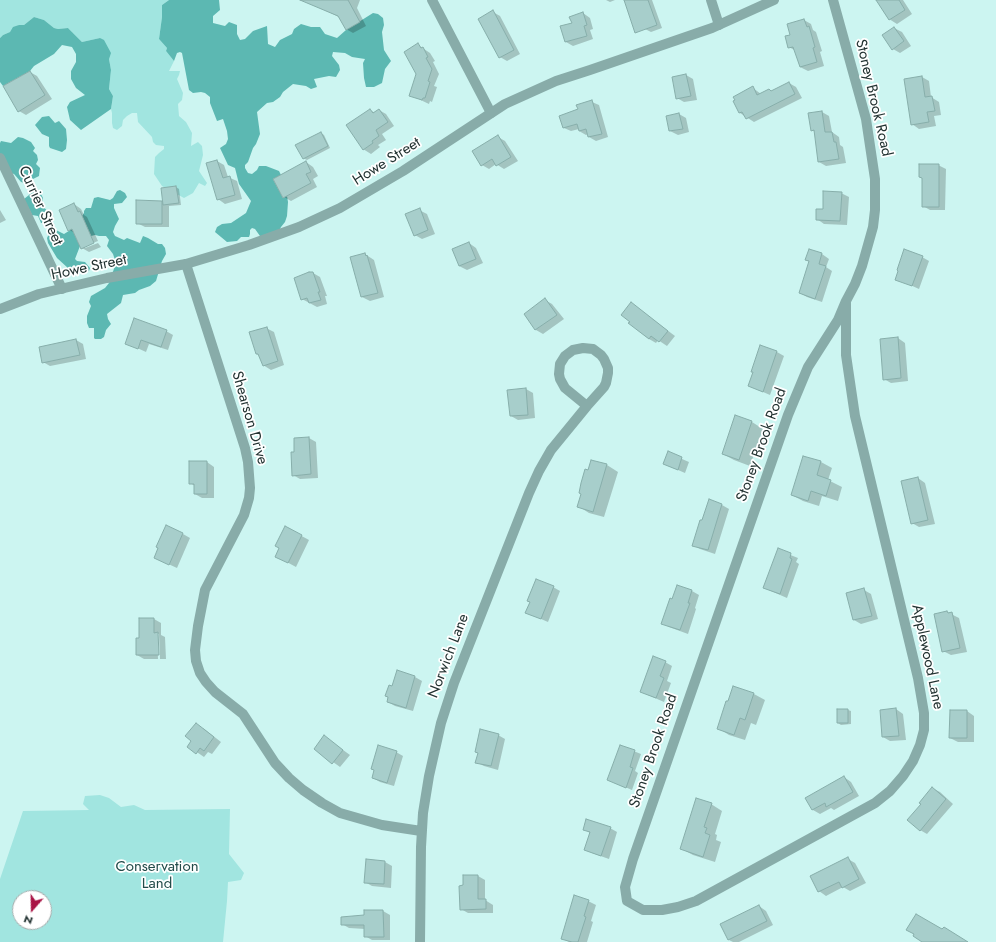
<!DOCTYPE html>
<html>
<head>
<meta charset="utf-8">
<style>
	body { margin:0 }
	#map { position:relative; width:996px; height:942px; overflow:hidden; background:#ccf5f1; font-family:Jost,sans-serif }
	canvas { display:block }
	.north { position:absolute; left:12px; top:890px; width:40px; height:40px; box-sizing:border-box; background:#fff; border:1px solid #a7adad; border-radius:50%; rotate:200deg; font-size:11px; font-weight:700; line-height:16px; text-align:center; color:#233332 }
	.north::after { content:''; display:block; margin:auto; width:14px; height:18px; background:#a91546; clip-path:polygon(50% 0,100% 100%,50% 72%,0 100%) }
</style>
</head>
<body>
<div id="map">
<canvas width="996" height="942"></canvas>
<div class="north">N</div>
</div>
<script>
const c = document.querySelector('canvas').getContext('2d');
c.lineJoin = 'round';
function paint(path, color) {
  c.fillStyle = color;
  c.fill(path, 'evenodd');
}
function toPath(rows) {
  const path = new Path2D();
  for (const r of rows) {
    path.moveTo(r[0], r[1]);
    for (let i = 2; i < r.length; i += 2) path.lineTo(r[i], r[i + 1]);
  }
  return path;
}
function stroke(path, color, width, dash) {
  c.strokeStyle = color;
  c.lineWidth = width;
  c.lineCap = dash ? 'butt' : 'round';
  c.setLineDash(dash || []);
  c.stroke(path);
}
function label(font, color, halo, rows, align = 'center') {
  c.font = font + ' Jost,sans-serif';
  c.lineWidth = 3.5;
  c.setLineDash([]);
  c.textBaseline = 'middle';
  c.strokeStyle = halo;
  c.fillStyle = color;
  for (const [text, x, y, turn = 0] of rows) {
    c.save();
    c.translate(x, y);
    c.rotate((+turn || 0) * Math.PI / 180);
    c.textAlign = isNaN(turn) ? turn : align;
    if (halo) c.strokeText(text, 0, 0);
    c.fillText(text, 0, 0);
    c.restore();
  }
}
const green = toPath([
	[0,0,169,0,162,5,162,17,159,39,167,48,166,51,174,61,169,71,180,71,179,75,177,79,183,93,182,100,178,104,179,116,186,122,192,133,191,146,198,142,202,146,203,155,199,171,207,183,205,186,199,183,193,193,184,198,162,186,154,174,155,157,159,153,164,149,164,146,156,145,153,142,152,137,138,122,137,113,132,113,127,116,123,120,122,126,117,130,113,128,112,123,112,113,111,109,113,96,109,89,111,70,109,59,100,38,82,42,68,28,58,29,54,28,44,20,34,17,24,25,19,25,10,32,3,35,0,38],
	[100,795,109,798,121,807,134,805,145,810,230,809,229,854,244,873,241,880,228,882,227,901,223,942,0,942,0,879,23,811,89,810,83,804,85,796],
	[20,898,44,898,44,922,20,922]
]);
const forest = toPath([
	[169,0,219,0,220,10,213,16,213,23,225,26,229,22,237,25,237,34,240,40,245,39,253,31,267,26,268,44,275,47,280,40,292,34,294,29,301,24,311,27,320,27,325,34,337,38,346,30,373,13,378,14,383,18,384,25,382,32,384,50,391,61,385,69,382,83,374,87,366,87,364,78,363,63,365,59,352,57,345,53,333,52,332,56,339,65,340,70,336,77,329,76,314,79,317,87,311,89,306,86,293,84,283,92,280,97,273,102,267,103,257,112,260,134,256,144,253,148,248,162,245,165,245,168,248,173,252,174,257,170,259,166,266,166,279,171,281,175,273,179,283,198,287,196,288,202,287,216,285,222,281,227,279,231,264,236,260,236,255,229,252,228,250,230,250,234,249,237,241,237,237,241,227,242,215,232,217,227,222,224,231,223,246,213,251,201,239,184,235,168,228,165,220,148,226,144,228,139,227,131,223,119,217,121,210,103,210,97,205,93,201,92,193,93,189,90,182,53,180,52,177,53,174,61,166,51,167,48,159,39,162,17,162,5],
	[34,17,44,20,54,28,58,29,68,28,82,42,100,38,104,40,111,53,109,59,111,70,109,89,113,96,111,109,81,130,70,120,67,107,70,102,85,95,76,88,71,79,71,71,76,62,76,54,72,47,62,45,54,54,34,66,30,71,3,86,0,82,0,38,3,35,10,32,13,27,19,25,24,25],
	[49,116,55,123,59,121,66,129,67,140,66,149,62,152,50,148,49,146,49,137,42,134,35,125,42,117],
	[18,137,23,138,31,142,35,148,33,151,37,155,38,160,36,164,40,168,39,176,25,183,21,182,14,174,7,172,0,158,0,143,1,141,11,143],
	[120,190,125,193,127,197,122,203,114,204,114,208,119,219,115,226,113,232,115,236,124,240,127,238,140,243,143,236,148,238,158,244,162,244,165,248,166,254,162,261,156,281,150,286,139,290,135,293,123,295,121,303,107,314,108,319,111,324,106,330,104,337,101,339,95,339,94,338,94,328,89,328,87,323,87,316,91,306,89,302,91,296,105,288,109,283,116,263,113,254,107,246,109,240,106,236,99,236,95,235,91,236,82,216,84,213,84,211,86,208,91,208,94,198,98,197,110,200,113,198,117,191],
	[34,191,41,194,43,198,42,205,48,212,49,218,44,223,41,223,38,216,32,215,24,199],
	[54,229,64,234,72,229,80,246,75,259,77,261,85,262,90,268,89,271,80,273,69,269,57,258,48,243,47,238,51,230]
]);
const shadow = toPath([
	[321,0,360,0,357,8,366,26,353,33,346,29,339,17,318,7],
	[606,0,615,0,610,2],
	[638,0,652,0,662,28,651,32,645,29],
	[877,0,903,0,912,14,897,24,889,19],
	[493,12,500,16,520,54,507,61,500,57],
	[583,13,590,18,593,29,590,30,593,39,573,46,566,42,573,23],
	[804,20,811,24,813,30,816,32,822,51,820,52,824,66,808,71,800,67,796,51,789,47,791,35],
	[894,28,902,32,911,46,900,53,893,49],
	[418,45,430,53,435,61,433,62,439,74,434,86,437,87,432,102,430,101,429,104,410,95,417,74],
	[30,72,37,76,52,99,26,115,19,111],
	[686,75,693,79,697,100,684,102,677,98],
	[922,77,929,81,931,97,939,102,941,115,934,116,936,126,919,129,912,124],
	[789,83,796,87,802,98,754,122,740,113,753,88,761,94,769,90,773,92],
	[592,102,599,105,608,137,596,141,589,137,588,134,586,135,579,131,579,129,571,131,564,128,579,109],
	[370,110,375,113,379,110,386,114,394,126,382,134,386,140,378,145,380,147,371,154,363,149],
	[822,112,829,116,832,132,839,137,840,145,843,147,846,163,826,166,819,162,815,132,812,130],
	[679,114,686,118,689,132,678,135,670,131],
	[321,133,324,135,330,148,307,160,303,158],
	[498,137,505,141,518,161,504,169,496,164,489,169,482,165],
	[217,161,224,165,228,177,237,181,242,199,225,204,218,199],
	[306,162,313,167,318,176,313,179,317,187,291,201,284,197],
	[938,165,946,169,945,210,930,210,923,206],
	[176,187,179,189,181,205,169,206,169,227,145,227,137,223,162,202,164,203],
	[841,193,849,197,847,225,824,224,817,219,824,210],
	[74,204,81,209,84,215,87,217,98,241,85,246,85,248,98,243,101,247,89,252,82,248,75,233,69,230],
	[0,210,6,220,0,223],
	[419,210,427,214,435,234,422,239,415,235],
	[469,243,476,248,483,263,467,270,459,266],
	[809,250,822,254,829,259,826,267,832,271,822,302,807,297,800,293,810,262,806,260],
	[365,254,374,260,384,297,370,301,362,297],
	[922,257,929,261,919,289,897,279,900,271],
	[313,273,320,277,327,296,325,296,327,304,317,307,302,299],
	[545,300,552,304,564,319,543,334,536,330,525,315],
	[631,303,675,336,667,346,658,340,656,343,649,339,630,323,631,322],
	[266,328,274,332,284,365,271,370,263,365,260,356,257,354],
	[166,331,173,335,168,350,149,344,146,352,126,343],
	[898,338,905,343,908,381,891,383,884,379],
	[76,340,83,344,86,359,50,366,43,362],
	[777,352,784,356,770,395,749,386],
	[526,389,533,393,535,418,518,420,511,416],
	[735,417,752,422,763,429,750,466,734,460,723,454],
	[309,438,316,442,318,478,300,479,293,475,295,453,295,439],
	[668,453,689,462,685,473,664,464],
	[804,457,821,462,832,468,828,480,842,487,838,501,822,496,819,506,803,501,792,495],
	[592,461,607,465,618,472,604,517,589,513,578,506],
	[190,462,207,462,214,467,214,498,202,498,195,494,195,486,190,483],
	[918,478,925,483,935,524,919,527,912,523],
	[722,505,729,509,715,554,700,549,693,545,703,521],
	[285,527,309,540,296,567,283,560,280,548],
	[183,534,190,538,177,568,155,558],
	[778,550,798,558,796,562,799,564,787,598,764,588],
	[678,586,692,591,699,595,695,608,696,609,688,634,669,627,662,623],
	[553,587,560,591,548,622,527,613],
	[864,590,871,594,878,619,861,624,854,620],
	[947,612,959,618,967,652,951,655,943,651],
	[154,619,161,623,161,635,165,637,166,659,160,659,159,634,157,634,158,659,144,659,137,655,140,639],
	[665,662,672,666,667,681,671,683,664,702,641,692],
	[397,672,415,677,422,681,413,711,395,706,388,702],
	[754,694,765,700,756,725,751,723,745,740,729,735,718,728,729,703],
	[896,709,903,714,906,740,890,741,883,737],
	[848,710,851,711,851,724,841,725,838,723],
	[951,711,967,711,974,716,974,742,958,742,950,738],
	[203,728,221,742,212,754,208,752,204,757,188,746],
	[498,735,505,739,498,770,484,766,476,762],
	[325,737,350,755,340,767,315,749],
	[621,746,641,754,635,771,638,773,632,790,609,780],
	[396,752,403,756,394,786,380,782,373,778],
	[844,777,851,782,859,796,834,810,831,808,820,814,813,810,807,798],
	[932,788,940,792,953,804,927,834,920,830,922,804],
	[711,804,722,811,715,834,717,835,716,840,721,842,715,862,693,855,682,849],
	[610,828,617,832,609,859,592,853,585,849,590,833,584,829],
	[848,859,855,863,866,883,850,891,843,887,826,896,819,891],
	[385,862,392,866,391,888,372,886,365,882],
	[464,876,478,876,485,880,485,900,493,905,493,913,468,913,461,909,464,886],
	[588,901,596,905,591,921,593,922,587,942,569,942,562,938],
	[759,906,766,911,773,925,739,942,733,942,729,940],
	[365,911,383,911,390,915,390,940,372,940,365,936,365,929,349,928,342,924,365,916]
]);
const building = toPath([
	[300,0,348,0,360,22,346,30,338,16,300,0],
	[624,0,648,0,657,25,635,33,624,0],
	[876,0,899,0,905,10,889,20,876,0],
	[493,10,514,50,499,58,478,19,493,10],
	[583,12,587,25,584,26,587,36,565,42,560,26,572,23,569,17,583,12],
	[804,19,807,27,809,26,815,47,813,48,817,62,800,67,793,47,788,48,785,36,790,35,787,24,804,19],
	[894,27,904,41,892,50,882,35,894,27],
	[418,43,421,48,423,47,428,57,426,58,432,69,428,81,430,82,425,98,423,98,422,100,409,96,416,74,404,52,418,43],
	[30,71,45,95,18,112,3,86,30,71],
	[686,74,691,96,676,99,672,77,686,74],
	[922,76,925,97,932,96,935,111,927,112,929,122,911,125,904,79,922,76],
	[789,82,795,94,746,119,742,112,739,113,733,101,735,100,733,97,753,86,757,95,769,89,771,91,789,82],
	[592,100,602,134,588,137,586,129,579,131,577,124,563,128,559,116,578,109,576,105,592,100],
	[370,109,373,113,379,109,388,122,376,130,379,136,372,141,373,143,363,150,346,125,370,109],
	[822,111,825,132,832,132,834,142,836,142,839,159,818,162,814,130,811,131,808,113,822,111],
	[679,113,683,129,669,131,666,116,679,113],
	[321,132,328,146,303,159,295,145,321,132],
	[498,135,511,157,496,166,492,159,481,166,472,151,498,135],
	[217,160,223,178,230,176,235,195,217,200,206,163,217,160],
	[306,161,311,172,306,174,311,183,283,198,273,179,306,161],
	[919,164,939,164,939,207,922,207,922,178,919,177,919,164],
	[176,186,179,203,163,205,161,188,176,186],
	[823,191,842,192,840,221,816,220,816,209,823,209,823,191],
	[136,200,162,201,162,224,136,224,136,200],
	[74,203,78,212,80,211,94,243,81,249,72,229,68,231,59,210,74,203],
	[420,208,428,230,414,236,405,214,420,208],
	[469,242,476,259,459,266,452,249,469,242],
	[809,249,822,253,819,264,826,266,815,299,799,293,809,261,805,260,809,249],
	[904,249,923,256,912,286,895,280,898,271,897,270,904,249],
	[365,253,366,256,367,255,378,293,361,297,350,257,365,253],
	[309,272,313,272,320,292,318,292,321,300,309,303,307,298,301,300,294,278,309,272],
	[545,298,557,315,535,330,524,314,545,298],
	[631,302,668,331,659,342,651,336,649,339,628,323,630,322,621,315,631,302],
	[134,318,167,330,161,347,141,340,138,349,125,344,134,318],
	[267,327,278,361,263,366,258,354,256,354,249,332,267,327],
	[898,337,901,378,883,380,880,339,898,337],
	[76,339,80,355,42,363,39,347,76,339],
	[760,345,777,351,763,392,748,386,753,372,751,372,760,345],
	[526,388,528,415,510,416,507,390,526,388],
	[735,415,752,421,739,460,722,454,735,415],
	[309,437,311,474,292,476,291,452,294,452,294,438,309,437],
	[668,451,682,457,678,470,663,464,668,451],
	[803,456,821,461,817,475,831,480,826,496,811,491,808,501,791,495,803,456],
	[591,460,607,464,593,512,577,507,581,494,579,493,581,483,585,469,588,470,591,460],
	[189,461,207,461,207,494,194,494,194,484,189,484,189,461],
	[918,477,928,520,911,524,901,481,918,477],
	[709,499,722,504,708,550,692,546,700,520,702,520,709,499],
	[166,525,183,533,169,565,154,558,158,548,156,547,166,525],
	[285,526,302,535,288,563,275,557,279,548,275,546,285,526],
	[778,548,791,553,790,558,792,559,780,594,763,588,778,548],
	[536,579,554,586,541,619,525,613,530,602,527,601,536,579],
	[677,585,692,590,688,603,690,603,680,630,661,624,670,598,672,599,677,585],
	[864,588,872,616,853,620,846,593,864,588],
	[947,611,948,613,952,612,960,648,942,652,934,614,947,611],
	[139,618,154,618,154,633,158,632,159,655,136,655,136,638,139,638,139,618],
	[653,656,666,661,660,676,664,678,656,698,640,692,653,656],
	[397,670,415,676,406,708,387,702,388,697,385,696,389,685,392,686,397,670],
	[733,686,754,693,745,720,740,718,734,735,717,729,726,701,728,701,733,686],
	[896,708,899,736,882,737,880,710,896,708],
	[837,709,848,709,848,723,837,723,837,709],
	[950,710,967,710,967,738,949,738,950,710],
	[196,723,214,737,204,751,200,748,196,754,187,747,191,741,185,736,196,723],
	[480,729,499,734,491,766,475,763,478,753,475,752,480,729],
	[324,735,343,750,332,764,314,749,324,735],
	[378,745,397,751,387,783,372,778,374,770,371,769,378,745],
	[620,745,635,750,630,767,633,768,626,788,607,780,620,745],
	[844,776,853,792,826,807,825,803,812,810,805,798,844,776],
	[932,787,946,799,920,831,907,820,921,804,919,803,932,787],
	[696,798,712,803,704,827,707,828,705,833,710,835,703,857,680,849,696,798],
	[586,819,611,827,601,856,584,850,590,832,583,830,586,819],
	[848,857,859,879,842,888,839,882,818,892,810,876,848,857],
	[366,859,385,861,384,884,364,883,366,859],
	[463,875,478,875,478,899,486,899,486,909,460,910,459,886,463,885,463,875],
	[574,895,589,900,584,916,586,917,578,942,572,942,561,939,574,895],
	[759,905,767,921,728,940,720,924,759,905],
	[364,910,383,910,384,937,364,937,364,925,341,925,341,917,364,915,364,910],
	[916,914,942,929,944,927,968,942,922,942,913,936,914,934,906,930,916,914]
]);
const minor = toPath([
	[432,0,491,113],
	[711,0,719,25],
	[833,0,866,119,875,179,875,210,873,227,862,266,855,284,846,301,838,320,808,367,788,415,633,859,625,887,627,901,643,910,662,910,678,907,696,901,875,803,890,791,903,776,913,761,920,745,924,730,924,713,918,678,855,416,846,355,846,301],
	[0,158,62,289],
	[186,264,245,448,248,462,250,488,249,498,244,515,205,590,198,626,195,650,196,661,200,673,206,682,215,692,243,714,275,763,289,778,303,790,322,803,340,813,382,825,421,831],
	[420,942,421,847,423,813,429,776,441,723,454,683,529,493,539,471,551,450,587,406,604,387,606,383,608,373,608,368,604,359,601,355,593,349,583,348,573,350,565,356,560,364,559,374,560,379,565,388,587,406]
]);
const tertiary = toPath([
	[0,309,39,294,107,278,186,264,249,245,299,227,340,208,403,171,505,104,556,81,590,70,712,28,774,0]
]);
const streetNames = [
	["Stoney Brook Road",873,98,77],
	["Howe Street",387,162,-32],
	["Currier Street",40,206,65],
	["Howe Street",89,268,-12],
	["Shearson Drive",249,418,74],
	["Stoney Brook Road",762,445,-70],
	["Norwich Lane",449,656,-69],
	["Applewood Lane",927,657,78],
	["Stoney Brook Road",654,751,-71]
];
const parkNames = [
	["Conservation",157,867],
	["Land",157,884]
];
paint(green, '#a1e5e0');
paint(forest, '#5cb8b2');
paint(shadow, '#0003');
paint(building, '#a7cecb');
stroke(building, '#87aeaa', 1);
stroke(minor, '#88aca9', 10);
stroke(tertiary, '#88aca9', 10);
label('15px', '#233332', '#fff', streetNames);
label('15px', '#214b49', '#fff', parkNames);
</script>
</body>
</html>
